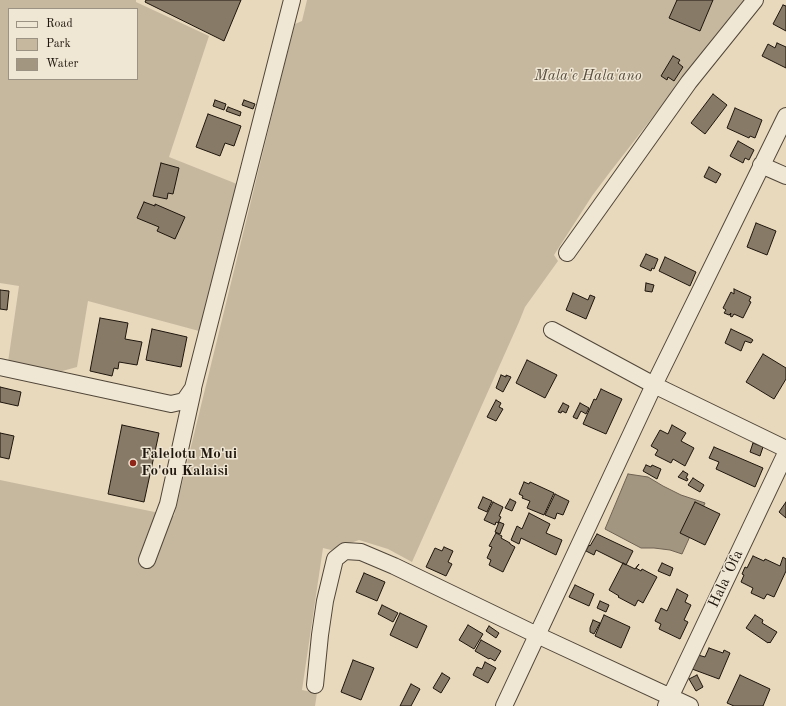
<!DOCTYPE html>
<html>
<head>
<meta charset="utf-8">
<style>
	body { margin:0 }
	#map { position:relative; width:786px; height:706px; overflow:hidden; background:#e8d9bd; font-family:"Old Standard TT",serif }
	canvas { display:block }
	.legend { position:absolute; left:8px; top:8px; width:130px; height:72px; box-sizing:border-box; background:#f0e6d4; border:1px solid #9c9284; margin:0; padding:5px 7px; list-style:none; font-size:12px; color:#1e150c }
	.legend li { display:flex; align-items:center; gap:8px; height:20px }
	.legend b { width:20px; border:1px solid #9c9284 }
</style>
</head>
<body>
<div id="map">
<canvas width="786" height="706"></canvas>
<ul class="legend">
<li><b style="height:5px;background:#f0e6d4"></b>Road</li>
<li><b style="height:11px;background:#c6b89f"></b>Park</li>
<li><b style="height:11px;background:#a39681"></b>Water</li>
</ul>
</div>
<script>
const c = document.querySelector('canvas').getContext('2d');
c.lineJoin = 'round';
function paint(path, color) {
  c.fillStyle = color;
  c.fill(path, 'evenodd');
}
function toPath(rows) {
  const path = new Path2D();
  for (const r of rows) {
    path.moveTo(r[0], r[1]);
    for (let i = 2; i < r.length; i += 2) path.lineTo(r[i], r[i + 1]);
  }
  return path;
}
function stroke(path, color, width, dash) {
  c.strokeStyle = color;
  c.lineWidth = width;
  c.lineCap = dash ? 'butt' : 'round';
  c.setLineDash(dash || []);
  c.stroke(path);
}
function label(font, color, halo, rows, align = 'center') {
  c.font = font + ' "Old Standard TT",serif';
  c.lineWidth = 3;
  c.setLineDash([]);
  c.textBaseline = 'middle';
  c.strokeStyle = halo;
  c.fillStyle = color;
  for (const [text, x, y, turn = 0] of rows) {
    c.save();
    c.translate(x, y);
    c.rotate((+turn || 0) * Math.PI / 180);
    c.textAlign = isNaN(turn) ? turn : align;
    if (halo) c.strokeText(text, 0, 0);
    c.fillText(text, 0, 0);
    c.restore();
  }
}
const green = toPath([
	[0,0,136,0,136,2,209,36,169,157,242,186,199,331,88,301,77,367,55,373,8,362,19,286,0,283],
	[9,9,137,9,137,79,9,79],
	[307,0,744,0,610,172,592,196,554,255,558,261,525,307,519,322,412,562,388,549,359,540,331,550,323,548,302,690,317,693,315,706,0,706,0,480,174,516,284,66,295,24,302,21]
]);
const water = toPath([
	[628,474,648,477,663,486,681,495,705,503,682,554,670,550,654,548,641,548,605,529,628,474]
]);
const building = toPath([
	[146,0,241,0,224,41,145,2,146,0],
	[677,0,713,0,700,31,669,18,677,0],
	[783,5,786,6,786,31,773,24,783,5],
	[777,43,786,47,786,68,762,56,768,44,775,48,777,43],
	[673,56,680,60,678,63,683,67,674,81,668,77,667,80,661,76,673,56],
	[713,94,727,105,705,134,691,123,713,94],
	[215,100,226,104,224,110,213,106,215,100],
	[244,100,255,104,253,109,242,105,244,100],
	[228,107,241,112,240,116,226,111,228,107],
	[735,108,762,120,755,138,750,136,749,138,727,128,735,108],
	[208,114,241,126,234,146,225,143,220,156,196,147,208,114],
	[738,141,754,150,749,160,745,158,743,163,730,156,738,141],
	[161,163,179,168,173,194,168,193,167,199,153,196,161,163],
	[709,167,721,174,716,183,704,177,709,167],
	[144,202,155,206,155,204,185,217,175,239,157,231,159,227,137,218,144,202],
	[756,223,776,231,767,255,747,247,756,223],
	[646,254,658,259,654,269,652,268,651,271,640,266,646,254],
	[665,257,696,272,690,286,659,271,665,257],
	[646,283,654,285,652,292,645,291,646,283],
	[734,289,751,297,749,301,751,302,743,318,734,314,732,317,730,316,731,313,729,315,724,313,726,310,723,308,731,292,734,294,734,289],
	[0,290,9,291,7,310,0,309,0,290],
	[573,293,588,300,590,295,595,297,586,319,566,310,573,293],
	[100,318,128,323,125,339,142,342,137,365,119,362,118,369,114,368,112,376,90,371,100,318],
	[152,329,187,337,181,367,146,360,152,329],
	[731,329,750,338,753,340,751,343,745,341,741,351,725,343,731,329],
	[763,354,786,368,786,379,774,399,746,382,763,354],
	[527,360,557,375,545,398,516,383,527,360],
	[501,375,506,377,506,375,511,377,503,392,496,388,501,375],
	[0,387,21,392,18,406,0,402,0,387],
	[601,389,622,399,606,434,583,424,594,399,596,400,601,389],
	[496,400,501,403,499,407,503,409,496,421,487,417,496,400],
	[563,403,569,406,566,413,562,411,561,413,558,412,563,403],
	[580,403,589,408,586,414,581,411,577,419,573,417,580,403],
	[122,425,159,433,144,502,108,494,122,425],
	[672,425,686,433,681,441,694,448,685,466,673,459,671,463,655,455,658,450,651,446,660,430,668,434,672,425],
	[0,433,14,436,9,459,0,457,0,433],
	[753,443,763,447,760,456,750,452,753,443],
	[714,447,763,468,755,487,716,469,719,462,709,458,714,447],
	[646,465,651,467,652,465,661,469,657,479,643,471,646,465],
	[683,471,688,474,686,478,688,479,687,481,678,477,683,471],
	[693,478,704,485,700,492,688,485,693,478],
	[524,482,529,484,530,482,554,493,544,515,527,508,530,501,522,498,523,496,519,494,524,482],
	[555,494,569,501,563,515,557,513,555,519,545,515,555,494],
	[483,497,492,501,487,512,478,508,483,497],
	[510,499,516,502,512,511,505,508,510,499],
	[493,502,503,507,499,516,501,517,498,523,496,522,495,525,484,520,493,502],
	[695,502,720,514,705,545,680,533,695,502],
	[786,502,786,518,779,512,786,502],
	[529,513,550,524,546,533,562,540,556,555,521,538,519,544,511,540,517,526,522,529,529,513],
	[499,522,504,524,500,534,495,532,499,522],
	[496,533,502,536,501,538,510,543,510,544,515,547,503,572,489,565,491,560,487,558,492,547,489,546,496,533],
	[597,534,633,551,626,565,596,550,594,555,586,551,589,545,590,546,597,534],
	[444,547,453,551,448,562,452,564,446,576,426,567,435,548,442,551,444,547],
	[753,556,764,561,765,559,780,566,783,557,786,559,786,571,774,597,767,594,764,599,751,593,753,588,741,582,744,575,742,574,745,567,747,568,753,556],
	[623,563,635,569,639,564,636,568,641,571,642,569,657,577,643,603,638,600,635,606,618,597,619,596,609,590,623,563],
	[662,563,673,568,670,576,658,571,662,563],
	[364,573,385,582,377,601,356,592,364,573],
	[575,585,594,594,589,606,569,597,575,585],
	[677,589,688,595,685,602,691,605,684,620,688,622,680,639,659,629,661,624,655,621,661,608,667,611,677,589],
	[600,601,609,605,606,612,597,608,600,601],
	[382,605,398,613,393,622,378,614,382,605],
	[400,613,427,626,417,648,390,635,400,613],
	[604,615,630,627,621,648,595,636,604,615],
	[755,615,763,620,762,623,777,632,770,643,769,642,768,643,746,628,755,615],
	[593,620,600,623,594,634,590,632,590,628,593,620],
	[468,625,483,634,474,649,459,640,468,625],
	[489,626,499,633,496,638,486,631,489,626],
	[481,640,501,651,495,661,490,658,489,659,475,651,481,640],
	[709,648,723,653,724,650,730,653,719,679,692,669,698,655,705,657,709,648],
	[353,660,374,668,361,700,341,692,353,660],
	[485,662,496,668,488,683,473,675,477,667,482,669,485,662],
	[442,673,450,678,441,693,433,688,442,673],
	[697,675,703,687,696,691,689,679,697,675],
	[740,675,770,689,763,706,734,706,727,703,740,675],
	[411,684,420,689,411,706,400,706,411,684]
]);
const street = toPath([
	[761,165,786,176],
	[567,253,689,82,755,0],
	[552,330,654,385,786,449],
	[0,367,171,404,184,401,193,388,292,0],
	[147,560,168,504,193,390],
	[315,685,320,635,325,601,335,559,345,551,361,552,394,566,537,635,690,706],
	[504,706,654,385,786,116],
	[666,706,786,453]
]);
const markers = [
	[133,463,4,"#8f2418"]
];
const parkNames = [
	["Mala'e Hala'ano",588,76]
];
const poiNames = [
	["Falelotu Mo'ui",141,454],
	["Fo'ou Kalaisi",141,471]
];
const streetNames = [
	["Hala 'Ofa",726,579,-65]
];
paint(green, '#c6b89f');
paint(water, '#a39681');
stroke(water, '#6e6252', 1);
paint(building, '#877b68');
stroke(building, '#1e150c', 1);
stroke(street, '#504638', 18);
stroke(street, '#f0e6d4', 16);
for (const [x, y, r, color] of markers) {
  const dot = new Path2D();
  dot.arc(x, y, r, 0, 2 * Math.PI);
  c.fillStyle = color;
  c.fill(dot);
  stroke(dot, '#f0e6d4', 1.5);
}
label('italic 15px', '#594e3f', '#f0e6d4', parkNames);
label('bold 15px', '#1e150c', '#f0e6d4', poiNames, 'left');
label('15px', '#1e150c', '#f0e6d4', streetNames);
</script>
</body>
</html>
